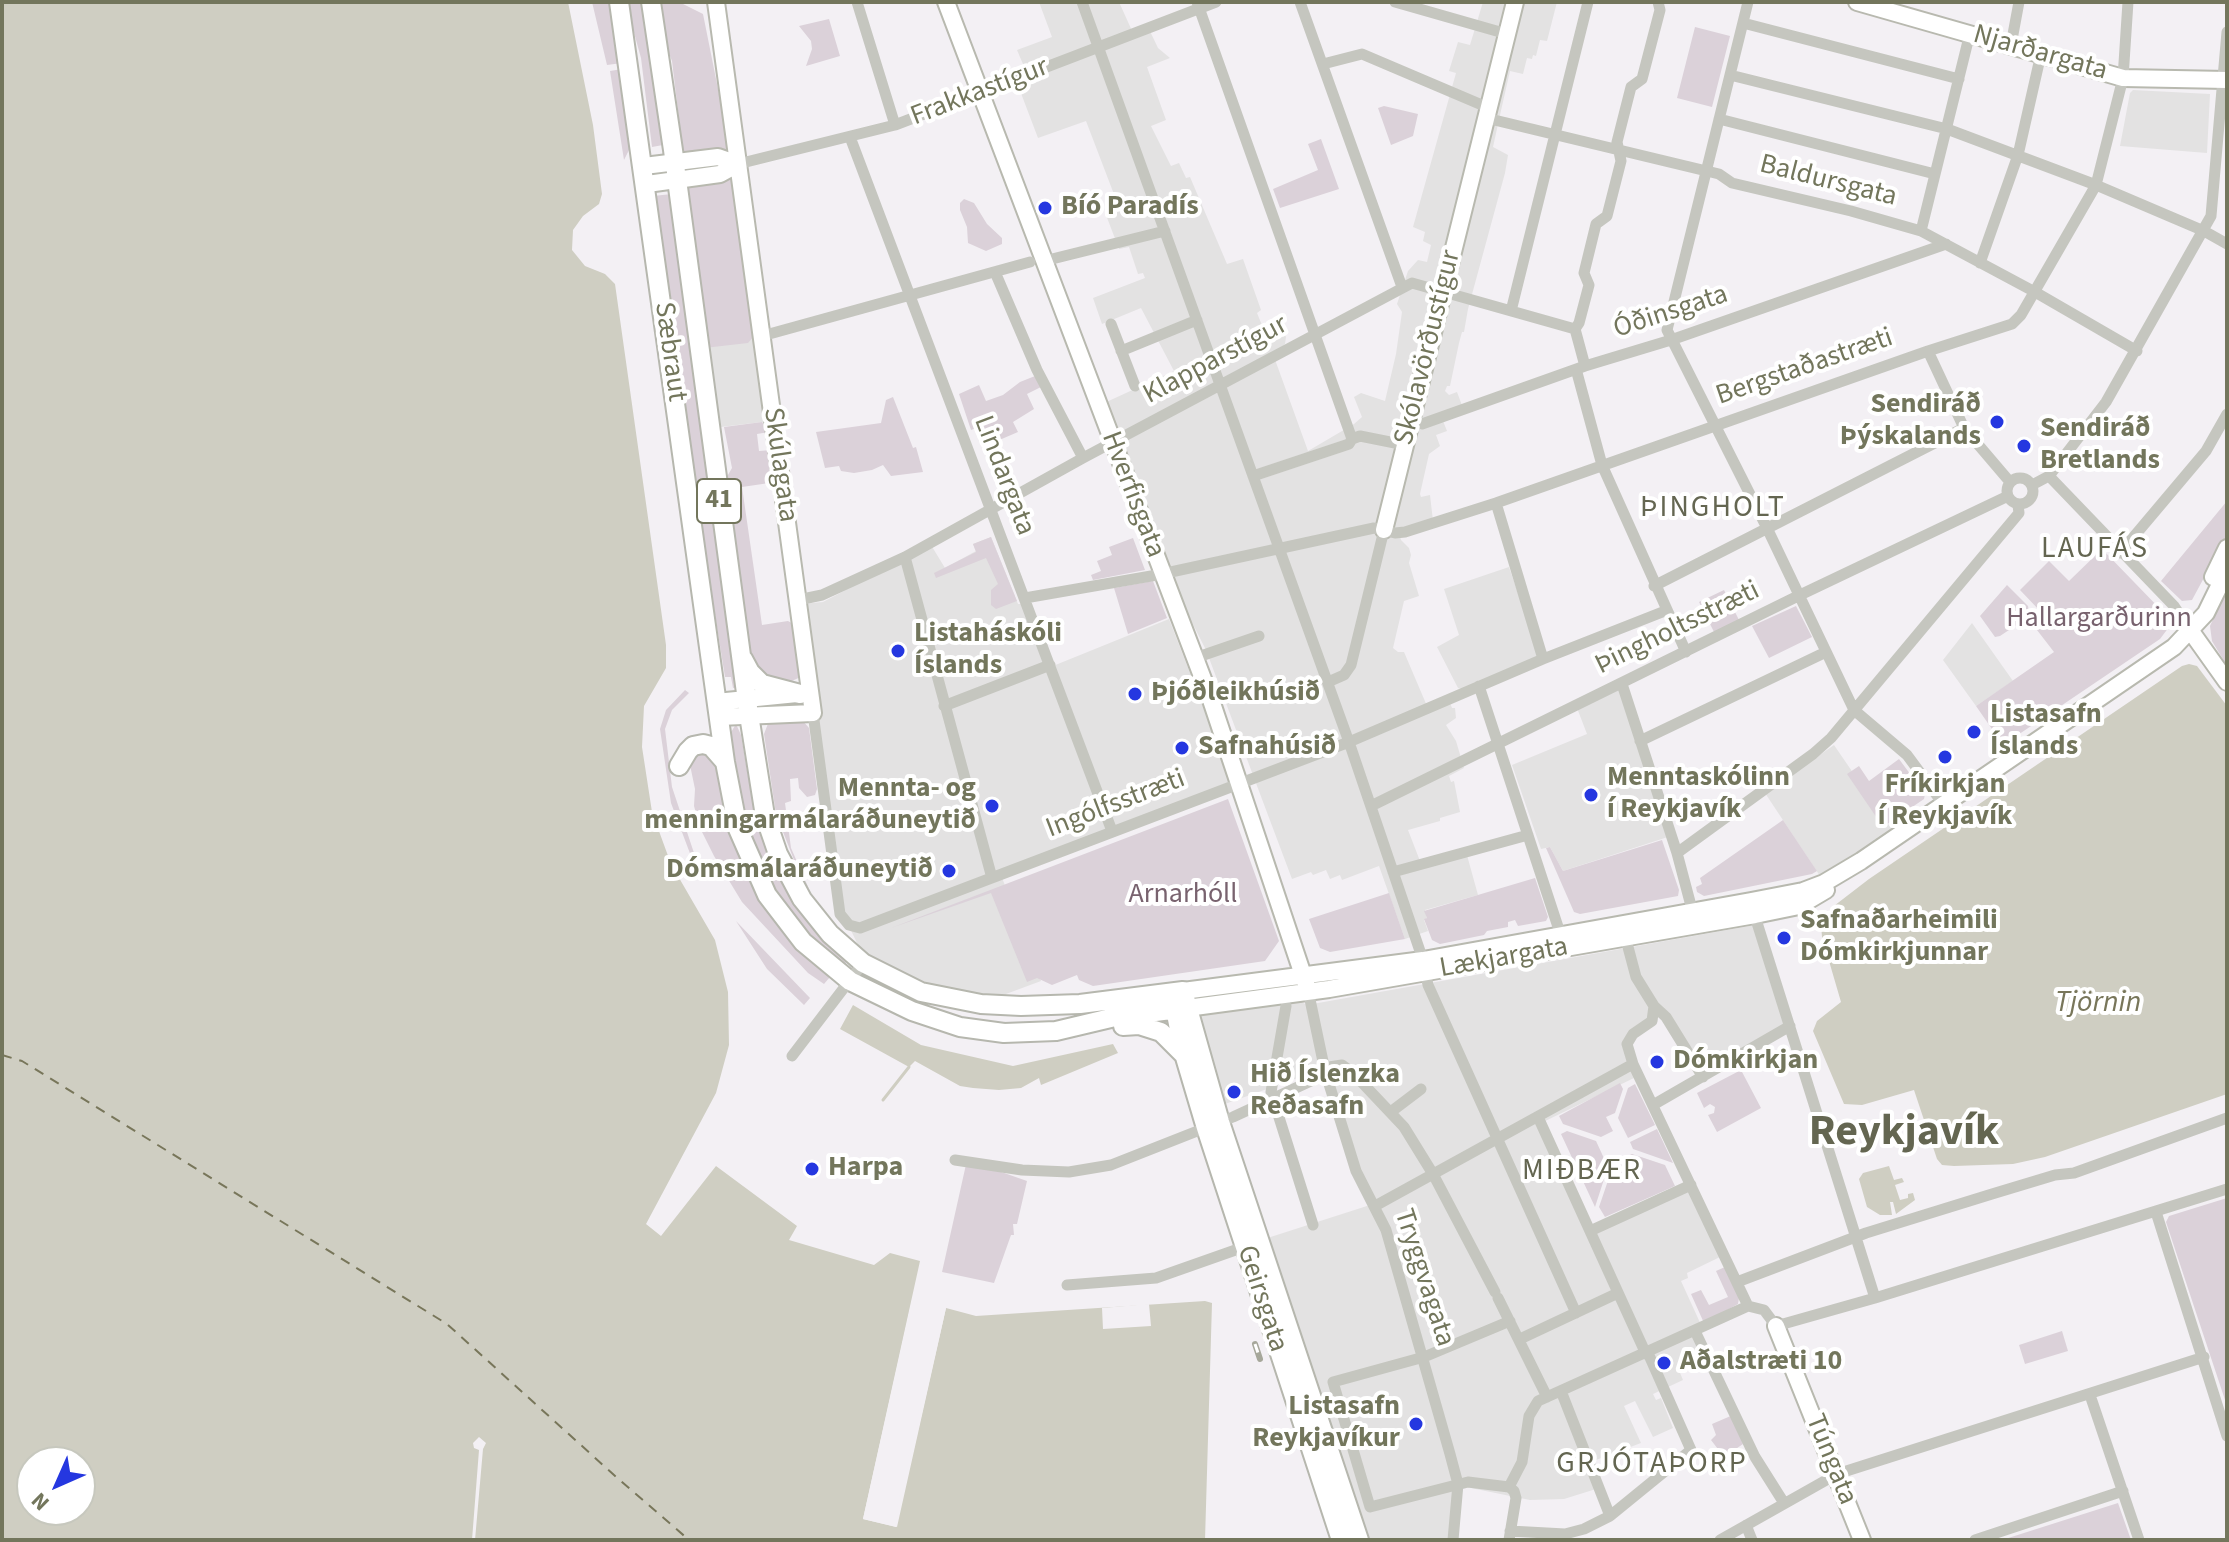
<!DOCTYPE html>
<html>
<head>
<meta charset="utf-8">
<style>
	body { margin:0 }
	#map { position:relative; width:2229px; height:1542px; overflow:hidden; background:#f3f0f4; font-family:"Source Sans 3",sans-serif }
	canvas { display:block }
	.frame { position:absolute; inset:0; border:4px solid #73765c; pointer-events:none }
	.north { position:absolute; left:16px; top:1446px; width:80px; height:80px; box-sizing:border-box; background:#fff; border:2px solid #c7c8be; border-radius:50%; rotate:225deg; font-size:22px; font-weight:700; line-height:32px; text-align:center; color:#73765c }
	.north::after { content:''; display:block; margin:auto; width:28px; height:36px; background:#2537e0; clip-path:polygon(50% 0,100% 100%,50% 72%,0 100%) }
</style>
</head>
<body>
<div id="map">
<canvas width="2229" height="1542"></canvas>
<div class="frame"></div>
<div class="north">N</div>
</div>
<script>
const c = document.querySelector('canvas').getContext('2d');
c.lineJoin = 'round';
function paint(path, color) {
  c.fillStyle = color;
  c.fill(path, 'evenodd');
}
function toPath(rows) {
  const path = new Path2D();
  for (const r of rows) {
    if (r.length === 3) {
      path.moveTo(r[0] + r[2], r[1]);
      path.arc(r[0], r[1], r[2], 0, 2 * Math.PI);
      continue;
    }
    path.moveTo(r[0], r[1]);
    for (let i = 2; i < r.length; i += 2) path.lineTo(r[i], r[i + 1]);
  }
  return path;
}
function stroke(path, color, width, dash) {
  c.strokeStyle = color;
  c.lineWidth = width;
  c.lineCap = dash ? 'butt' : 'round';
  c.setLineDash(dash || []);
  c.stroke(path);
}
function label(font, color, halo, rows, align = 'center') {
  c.font = font + ' "Source Sans 3",sans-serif';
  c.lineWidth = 8;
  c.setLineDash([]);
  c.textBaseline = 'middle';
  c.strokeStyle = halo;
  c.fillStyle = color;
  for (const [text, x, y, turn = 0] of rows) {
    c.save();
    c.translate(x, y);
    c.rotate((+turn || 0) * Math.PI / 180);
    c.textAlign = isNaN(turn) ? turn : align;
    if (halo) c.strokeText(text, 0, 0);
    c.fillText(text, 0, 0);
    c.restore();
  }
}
const built = toPath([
	[1039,2,1119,2,1133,33,1148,27,1158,48,1170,58,1147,67,1166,120,1151,126,1171,166,1179,163,1186,178,1190,177,1227,264,1243,259,1261,310,1257,313,1264,330,1274,324,1281,328,1286,337,1285,344,1273,354,1308,451,1354,424,1362,417,1354,397,1361,393,1385,401,1396,354,1402,312,1397,304,1408,271,1418,260,1427,262,1431,245,1423,241,1425,232,1413,227,1456,73,1449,71,1458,42,1470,45,1483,2,1557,2,1547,41,1540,40,1536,56,1533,55,1532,59,1527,58,1523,74,1510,71,1500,115,1493,147,1508,155,1505,173,1468,309,1464,332,1462,332,1459,343,1450,386,1447,386,1445,391,1449,395,1457,392,1463,408,1441,416,1447,431,1436,435,1440,446,1429,454,1420,494,1421,497,1430,495,1433,521,1399,532,1401,540,1409,548,1411,555,1409,563,1419,596,1404,601,1393,648,1398,652,1404,652,1427,706,1448,698,1452,708,1455,708,1456,718,1446,725,1456,741,1464,768,1449,776,1451,782,1454,781,1460,812,1440,818,1440,821,1408,830,1420,861,1465,848,1478,895,1425,910,1427,918,1424,920,1428,931,1405,939,1379,866,1342,880,1340,875,1330,879,1326,870,1313,875,1311,872,1292,879,1206,650,1169,577,1102,404,1174,371,1141,308,1102,324,1093,298,1145,278,1143,273,1138,274,1129,247,1119,249,1106,215,1120,210,1086,121,1038,138,1019,88,1031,83,1017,50,1052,37],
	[2133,90,2210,94,2207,153,2120,146,2130,93],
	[754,336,778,433,762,422,704,429,704,348],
	[991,537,1018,604,1023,604,1048,668,1169,619,1233,783,1001,875,1041,981,1006,994,980,998,948,994,876,965,859,947,843,914,802,604,823,602,931,545,945,568,976,551,973,544],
	[1509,567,1540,658,1465,690,1458,688,1437,647,1459,635,1444,589],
	[1972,623,2013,681,1976,706,1943,660],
	[1619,688,1674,835,1563,871,1550,847,1541,849,1512,765,1587,734,1577,708],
	[1834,745,1895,834,1824,882,1765,793],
	[1755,925,1788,1026,1704,1074,1664,1010,1628,1037,1634,1078,1539,1124,1589,1227,1684,1182,1720,1257,1687,1273,1688,1278,1681,1281,1702,1327,1695,1331,1705,1356,1678,1368,1683,1380,1653,1394,1656,1400,1661,1398,1673,1428,1653,1437,1635,1401,1624,1406,1641,1443,1588,1463,1596,1489,1564,1499,1530,1500,1461,1486,1455,1540,1349,1540,1252,1243,1370,1205,1320,1070,1225,1104,1195,1013,1293,997,1307,1005]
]);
const green = toPath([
	[592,2,611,2,622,63,607,65],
	[629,2,644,2,663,145,652,147,641,58,633,29],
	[662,2,679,2,703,14,720,99,754,336,748,343,704,348,688,240,689,202,672,61,663,38],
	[829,19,840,56,806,66,812,49,811,41,799,26],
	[1695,27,1730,36,1712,107,1677,98],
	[622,69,629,143,629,150,624,160,610,71],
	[1384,106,1418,114,1413,136,1391,145,1378,108],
	[1321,139,1339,189,1280,208,1273,189,1318,170,1308,144],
	[672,194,738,687,733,688,731,677,725,677,706,558,700,540,653,196],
	[964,199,974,203,987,224,1002,238,1002,244,986,251,968,243,967,227,960,210,960,203],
	[1035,376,1041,387,1027,394,1034,409,1013,422,1018,432,997,441,991,439,985,441,979,427,971,430,959,394,979,385,986,401,1003,395,1020,382],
	[893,397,913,448,916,447,923,472,891,476,883,465,872,470,854,473,841,471,839,466,825,468,816,432,881,423,886,400],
	[762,422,769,432,757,434,759,451,771,450,776,482,742,487,762,625,788,621,795,625,803,676,785,684,769,679,750,663,725,480,732,468,724,427],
	[2227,501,2227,535,2192,600,2182,601,2161,581],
	[991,537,1017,601,996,609,991,605,991,590,998,584,986,558,936,578,934,573,976,552,973,544],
	[1133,538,1145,570,1093,580,1091,575,1101,571,1097,561,1112,555,1109,547],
	[2102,549,2165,614,2169,627,2160,639,2003,745,1976,706,2054,652,2030,621,2040,611,2020,590,2049,561,2069,581],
	[1153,581,1167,618,1128,634,1114,588],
	[2007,585,2028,606,2029,612,2021,622,2000,636,1995,637,1980,616],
	[2227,589,2227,666,2212,641,2210,626],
	[1724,590,1739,620,1714,632,1699,602],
	[1796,606,1812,637,1769,658,1752,626],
	[685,690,689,693,672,710,665,729,672,787,697,862,697,872,671,803,660,729,666,710],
	[769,721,803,721,809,728,817,789,815,795,807,797,799,788,798,778,790,779,791,801,785,803,791,848,809,889,796,865,776,814,764,734],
	[736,724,741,735,755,817,783,878,845,958,847,969,825,954,771,891,738,804,730,734],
	[699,748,717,759,733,831,828,973,830,977,824,984,808,973,742,902,714,856,700,828,694,806,695,789,690,765],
	[1899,759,1925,794,1924,799,1883,827,1847,774,1859,766,1869,781],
	[1228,799,1279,941,1265,961,1093,986,1079,980,1077,975,1052,985,1037,978,1027,982,991,893,891,928],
	[1783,820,1817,871,1812,874,1704,896,1697,892,1696,887,1702,884,1700,878],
	[1662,840,1679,890,1678,896,1580,914,1574,912,1546,848,1550,847,1563,871],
	[1535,878,1548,917,1546,921,1518,926,1515,920,1508,922,1508,927,1487,931,1484,935,1440,944,1432,940,1424,919,1427,918,1424,911],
	[1389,893,1405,939,1330,952,1320,948,1309,919],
	[736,921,810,998,804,1005,767,969],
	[1741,1070,1761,1108,1717,1132,1708,1115,1714,1113,1715,1107,1710,1104,1704,1108,1697,1093],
	[1620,1083,1623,1089,1615,1113,1606,1117,1613,1131,1601,1137,1563,1124,1559,1116],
	[1635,1084,1655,1125,1628,1138,1618,1118,1628,1088],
	[1657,1129,1673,1163,1633,1149,1630,1142],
	[1567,1131,1596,1141,1608,1167,1595,1207,1561,1134],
	[1632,1154,1665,1165,1675,1186,1605,1217,1599,1207,1614,1163],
	[967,1160,1027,1181,1017,1224,1013,1224,1014,1235,1011,1235,994,1283,942,1272],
	[2227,1198,2227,1406,2166,1222,2169,1216],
	[1725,1267,1739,1298,1738,1304,1704,1323,1691,1294,1701,1290,1709,1305,1728,1297,1716,1271],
	[2062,1331,2068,1351,2025,1364,2019,1345],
	[1733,1415,1743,1444,1724,1457,1711,1440,1716,1435,1712,1424],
	[2118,1503,2131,1540,2002,1540]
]);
const water = toPath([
	[2,2,568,2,593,125,602,194,599,204,583,216,573,230,572,250,585,266,605,274,615,284,666,645,666,668,644,706,642,747,652,812,671,864,715,940,728,992,729,1045,716,1093,646,1224,661,1236,716,1166,797,1226,789,1240,874,1265,890,1253,920,1261,863,1519,896,1527,946,1308,976,1316,1205,1301,1212,1303,1205,1540,475,1540,483,1449,486,1443,479,1437,473,1443,474,1448,479,1450,472,1540,2,1540],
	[32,1462,80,1462,80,1510,32,1510],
	[2189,664,2197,666,2227,706,2227,1094,2045,1157,2013,1164,1954,1166,1942,1165,1937,1159,1914,1090,1862,1105,1844,1104,1813,1031,1817,1021,1841,1002,1822,937,1821,924,1830,909,1869,879,2182,666],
	[853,1005,921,1045,1013,1066,1113,1044,1118,1053,1041,1085,1039,1078,1021,1088,999,1090,973,1088,960,1086,915,1061,909,1067,840,1029],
	[1889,1166,1894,1180,1902,1178,1904,1182,1895,1185,1900,1200,1908,1198,1908,1194,1913,1193,1915,1200,1896,1214,1893,1202,1890,1202,1892,1215,1880,1215,1867,1207,1859,1179,1863,1173]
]);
const pier = toPath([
	[912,1300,916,1301,867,1516,894,1522,942,1307,946,1308,897,1527,863,1519],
	[1149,1304,1151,1326,1103,1329,1102,1308]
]);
const stream = toPath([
	[883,1100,909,1067]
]);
const ferry = toPath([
	[2,1055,22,1061,447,1324,614,1475,689,1540]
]);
const street = toPath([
	[857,2,895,125],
	[1082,2,1349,742,1423,960,1428,985,1576,1313],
	[1197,2,1352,439],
	[1300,2,1402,287],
	[1395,2,1507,34],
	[1748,2,1667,330,1767,528,1854,710,1907,755,1944,805],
	[1743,23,1959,79],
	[2011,45,2019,2],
	[1323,64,1362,54,1489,108],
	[1730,75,1947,129,2096,185,2204,231,2227,244],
	[1486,118,1719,174,1732,183,1851,211,1921,231,2035,292,2137,351],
	[1719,119,1935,174],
	[850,137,1112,831],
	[738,164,895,125,1216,2],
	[1921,231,1970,33],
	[1044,261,1165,231],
	[1980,263,2018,155,2041,54],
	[995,272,1037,370,1083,458],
	[1511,311,1588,2],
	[1111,324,1135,386],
	[1575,329,1579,323,1589,285,1584,273,1596,224,1607,216,1621,161,1617,142,1631,87,1642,79,1660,10,1658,2],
	[1575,329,1585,366],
	[762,336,1030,262],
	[1121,351,1197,320],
	[1928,351,1964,428,2010,482],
	[1576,369,1602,465,1686,652],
	[1412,420,1422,424,1585,366,1671,340,1946,244],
	[1253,476,1349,444,1352,439,1360,436,1405,445],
	[2049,476,2174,606,2190,630],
	[2020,491,13],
	[2032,485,2049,476,2106,402,2211,216,2227,32],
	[1496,503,1543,659],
	[2120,553,2206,451,2227,414],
	[905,557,992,878],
	[1654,586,1964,428],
	[1025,598,1157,575,1374,528,1395,533,1405,532,1496,503,1928,351,2012,324,2021,315,2096,185,2123,78,2128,2],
	[798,600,822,595,905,557,1083,458,1412,283,1575,329],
	[1195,658,1259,636],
	[1328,682,1344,675,1351,665,1384,530],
	[1622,684,1677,853,1694,917],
	[1479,686,1561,936],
	[944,706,1050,665],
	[813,713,840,914,849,925,860,928,1349,742,1543,659,1665,611],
	[1640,741,1826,652],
	[1371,806,1800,595,2008,496],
	[1677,853,1813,754,1831,738,2019,513,2018,505],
	[1393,872,1528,835],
	[1753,910,1875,1298],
	[1624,932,1636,977,1654,1006,1666,1017,1703,1077],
	[1308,990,1325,1071,1356,1171,1386,1230,1450,1454,1458,1484,1453,1540],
	[1286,1006,1271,1092,1313,1225],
	[1654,1006,1652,1021,1633,1034,1627,1044,1633,1064,1748,1306],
	[792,1056,863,963],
	[1653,1105,1790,1026],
	[1392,1111,1421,1089],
	[1538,1117,1646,1354],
	[955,1160,1022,1170,1069,1172,1111,1165,1233,1117,1313,1080,1329,1067,1342,1065,1353,1073,1404,1127,1433,1174,1495,1292],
	[1375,1206,1633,1064],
	[2156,1212,2227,1436],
	[1590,1231,1691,1185],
	[1737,1282,1866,1233,1992,1194,2055,1175,2074,1173,2227,1118],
	[1067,1285,1156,1278,1244,1247],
	[1498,1298,1547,1397],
	[1748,1306,1764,1310,1776,1326,1875,1298,2227,1189],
	[1695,1331,1755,1457,1784,1503],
	[1520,1339,1618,1293],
	[1561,1391,1610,1516],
	[2090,1395,2139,1540],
	[1509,1487,1468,1482,1370,1507,1333,1382,1424,1357,1510,1321],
	[1509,1487,1522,1462,1529,1416,1538,1401,1748,1306],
	[1509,1487,1514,1491,1516,1498,1509,1540],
	[1746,1525,1752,1540],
	[1510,1531,1565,1534,1584,1529,1610,1516,1691,1450,1648,1353],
	[1720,1540,1837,1474,2204,1357],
	[1975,1540,2123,1491]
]);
const secondary = toPath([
	[716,2,813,713,719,717],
	[946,2,1211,700,1308,990],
	[1857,2,2123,78,2227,80],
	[644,166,718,157,738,164],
	[647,184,720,174,738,164],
	[1384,530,1515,2],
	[2213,577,2227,548],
	[2190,630,2227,682],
	[716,702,797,694],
	[1183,991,1423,960,1751,901,1803,891,1824,883,1861,861,2174,647,2206,613,2227,570],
	[1187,1008,1329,989,1755,915,1799,906,1826,890],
	[1776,1326,1862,1540]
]);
const primary = toPath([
	[619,2,725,762,738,829,767,895,803,942,850,981,912,1011,960,1027,1004,1033,1056,1031,1115,1017,1187,1008],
	[651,2,673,150,749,715,765,816,778,854,802,899,830,934,863,963,921,992,981,1004,1021,1006,1080,1004,1183,991,1220,1122,1359,1540],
	[743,659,750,672,762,684,800,694],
	[679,766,688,751,693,746,703,744,711,746,725,762],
	[1173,999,1184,1054,1206,1128,1341,1540],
	[1123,1026,1139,1025,1161,1032,1183,1054]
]);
const rail = toPath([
	[1255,1344,1260,1359]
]);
const markers = [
	[1045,208,8,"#2537e0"],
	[1997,422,8,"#2537e0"],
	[2024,446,8,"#2537e0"],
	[898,651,8,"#2537e0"],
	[1135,694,8,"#2537e0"],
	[1974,732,8,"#2537e0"],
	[1182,748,8,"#2537e0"],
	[1945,757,8,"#2537e0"],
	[1591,795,8,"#2537e0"],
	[992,806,8,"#2537e0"],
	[949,871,8,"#2537e0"],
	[1784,938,8,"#2537e0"],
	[1657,1062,8,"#2537e0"],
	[1234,1092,8,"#2537e0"],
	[812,1169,8,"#2537e0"],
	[1664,1363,8,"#2537e0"],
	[1416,1424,8,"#2537e0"]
];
const shields = [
	[719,501,44]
];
const shieldNames = [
	["41",719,501]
];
const streetNames = [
	["Njarðargata",2040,54,16],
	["Frakkastígur",980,93,-21],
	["Baldursgata",1828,182,14],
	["Óðinsgata",1671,313,-18],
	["Skólavörðustígur",1429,348,-76],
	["Sæbraut",669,352,82],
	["Klapparstígur",1216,361,-28],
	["Bergstaðastræti",1805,368,-19],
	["Skúlagata",779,465,82],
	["Lindargata",1003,476,69],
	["Hverfisgata",1132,495,69],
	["Þingholtsstræti",1678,629,-26],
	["Ingólfsstræti",1116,805,-21],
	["Lækjargata",1504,959,-10],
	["Tryggvagata",1423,1278,72],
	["Geirsgata",1261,1299,72],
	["Túngata",1830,1460,68]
];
const poiNames = [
	["Bíó Paradís",1061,208],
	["Sendiráð",1981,406,"right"],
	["Þýskalands",1981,438,"right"],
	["Sendiráð",2040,430],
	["Bretlands",2040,462],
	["Listaháskóli",914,635],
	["Íslands",914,667],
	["Þjóðleikhúsið",1151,694],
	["Listasafn",1990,716],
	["Íslands",1990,748],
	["Safnahúsið",1198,748],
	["Menntaskólinn",1607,779],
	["í Reykjavík",1607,811],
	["Fríkirkjan",1945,786,"center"],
	["í Reykjavík",1945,818,"center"],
	["Mennta- og",976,790,"right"],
	["menningarmálaráðuneytið",976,822,"right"],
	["Dómsmálaráðuneytið",933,871,"right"],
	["Safnaðarheimili",1800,922],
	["Dómkirkjunnar",1800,954],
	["Dómkirkjan",1673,1062],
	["Hið Íslenzka",1250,1076],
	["Reðasafn",1250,1108],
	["Harpa",828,1169],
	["Aðalstræti 10",1680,1363],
	["Listasafn",1400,1408,"right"],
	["Reykjavíkur",1400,1440,"right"]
];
const parkNames = [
	["Hallargarðurinn",2099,620],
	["Arnarhóll",1183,896]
];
const neighbourhoodNames = [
	["ÞINGHOLT",1713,509],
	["LAUFÁS",2095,550],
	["MIÐBÆR",1582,1172],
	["GRJÓTAÞORP",1652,1465]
];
const waterNames = [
	["Tjörnin",2098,1004]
];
const townNames = [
	["Reykjavík",1904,1134]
];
paint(built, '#e3e2e2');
paint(green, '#dbd1d9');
paint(water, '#cfcec2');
paint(pier, '#f3f0f4');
stroke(stream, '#cfcec2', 3);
stroke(ferry, '#78765a', 2, [10, 8]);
stroke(secondary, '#b8b9af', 20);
stroke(primary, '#b6b7ae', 22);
stroke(street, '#c5c6bf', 11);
stroke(secondary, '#fff', 16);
stroke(primary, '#fff', 18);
stroke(rail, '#a6a79a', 6);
stroke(rail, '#fff', 3, [9]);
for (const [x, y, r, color] of markers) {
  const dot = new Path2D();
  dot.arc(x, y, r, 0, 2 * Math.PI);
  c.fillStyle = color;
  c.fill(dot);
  stroke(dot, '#fff', 3);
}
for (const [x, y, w] of shields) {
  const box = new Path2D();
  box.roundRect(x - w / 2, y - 22, w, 44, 6);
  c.fillStyle = '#fff';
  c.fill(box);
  stroke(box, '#73765c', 2);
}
label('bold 26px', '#73765c', null, shieldNames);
label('28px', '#73765c', '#fff', streetNames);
label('bold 28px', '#73765c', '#fff', poiNames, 'left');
label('28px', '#78626e', '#fff', parkNames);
c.letterSpacing = '2px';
label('30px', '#646651', '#fff', neighbourhoodNames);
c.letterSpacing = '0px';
label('italic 30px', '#78765a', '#fff', waterNames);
label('bold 44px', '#646651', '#fff', townNames);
</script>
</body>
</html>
